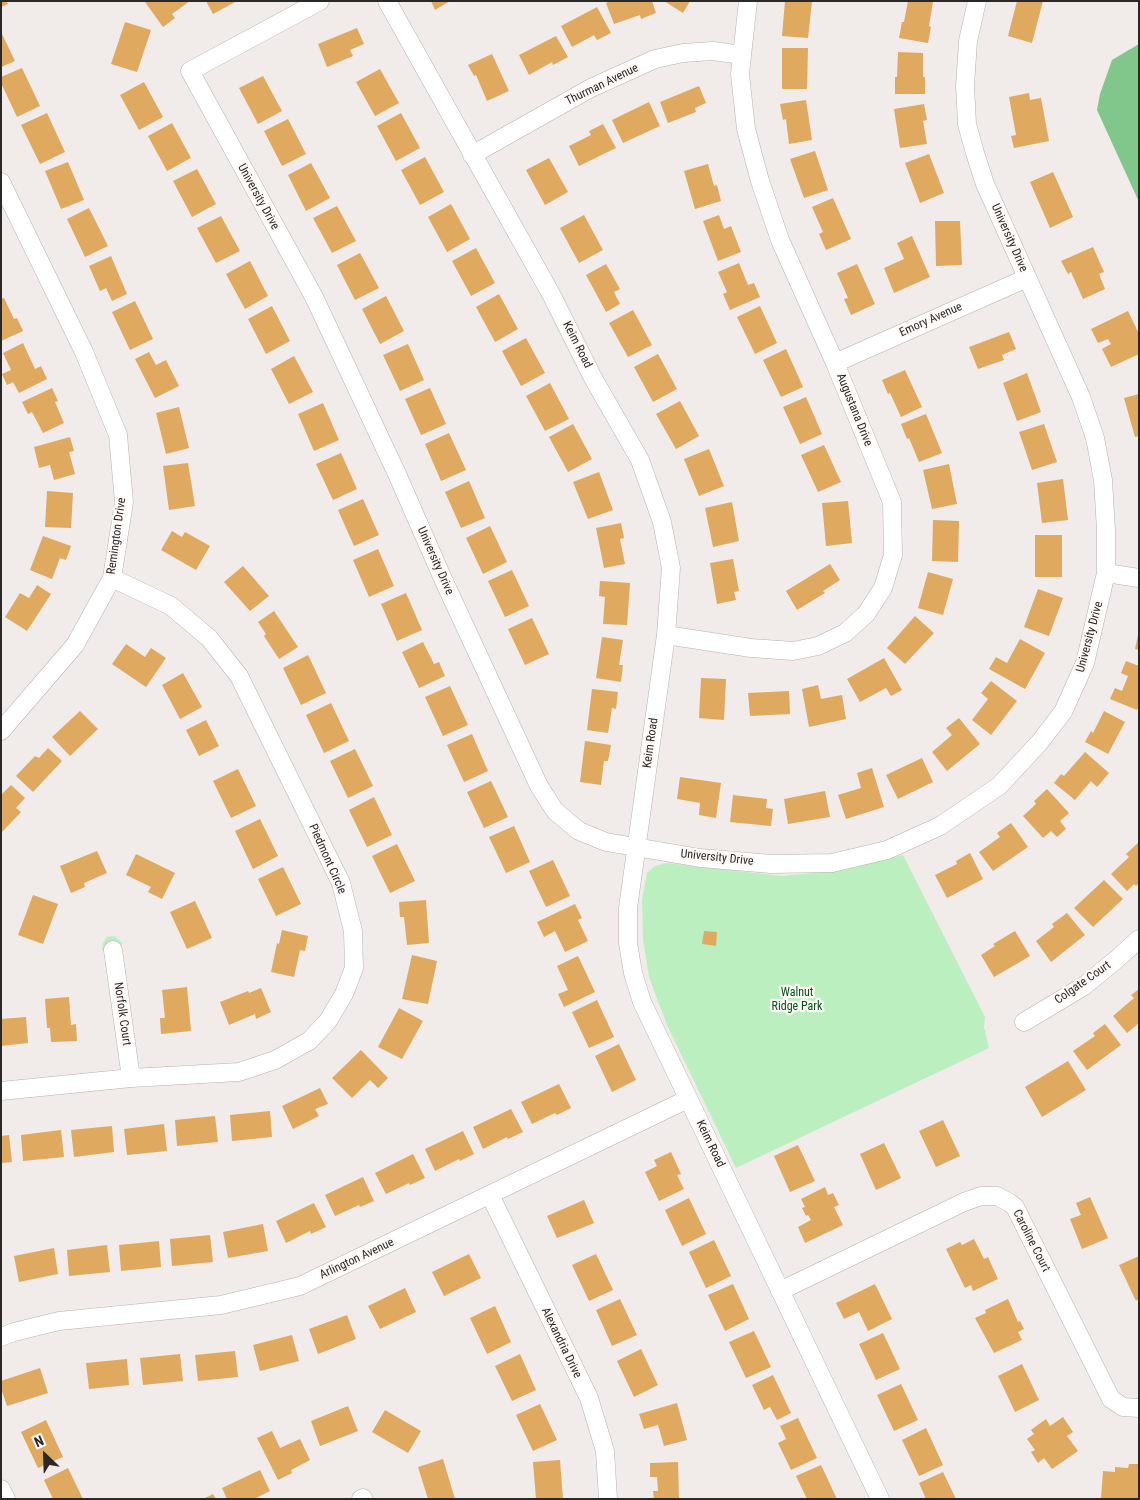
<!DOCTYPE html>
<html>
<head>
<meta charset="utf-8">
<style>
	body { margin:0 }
	#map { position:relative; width:1140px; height:1500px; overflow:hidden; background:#f1ebe9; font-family:"Roboto Condensed",sans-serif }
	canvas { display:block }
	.frame { position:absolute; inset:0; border:2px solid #2b2928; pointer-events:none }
	.north { position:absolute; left:20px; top:1430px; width:50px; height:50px; -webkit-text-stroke:4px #fef8f6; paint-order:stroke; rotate:336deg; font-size:14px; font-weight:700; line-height:20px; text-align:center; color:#2b2928 }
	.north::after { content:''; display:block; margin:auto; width:18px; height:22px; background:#2b2928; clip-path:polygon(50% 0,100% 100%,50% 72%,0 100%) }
</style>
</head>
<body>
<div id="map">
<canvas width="1140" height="1500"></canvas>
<div class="frame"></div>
<div class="north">N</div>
</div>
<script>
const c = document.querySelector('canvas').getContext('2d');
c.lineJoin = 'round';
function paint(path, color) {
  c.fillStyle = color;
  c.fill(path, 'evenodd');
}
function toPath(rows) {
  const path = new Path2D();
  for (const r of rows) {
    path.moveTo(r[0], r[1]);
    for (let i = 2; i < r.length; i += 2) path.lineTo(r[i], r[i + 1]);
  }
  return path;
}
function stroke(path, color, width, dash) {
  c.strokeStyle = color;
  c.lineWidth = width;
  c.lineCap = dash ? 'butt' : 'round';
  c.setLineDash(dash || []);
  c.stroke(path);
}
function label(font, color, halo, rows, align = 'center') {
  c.font = font + ' "Roboto Condensed",sans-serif';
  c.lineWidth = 4.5;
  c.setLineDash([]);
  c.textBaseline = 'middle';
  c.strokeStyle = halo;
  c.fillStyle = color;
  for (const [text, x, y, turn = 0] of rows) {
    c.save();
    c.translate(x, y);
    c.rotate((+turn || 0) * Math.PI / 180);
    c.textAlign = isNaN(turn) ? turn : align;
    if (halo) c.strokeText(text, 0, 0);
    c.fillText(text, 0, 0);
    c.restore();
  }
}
const green = toPath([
	[903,855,985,1017,984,1027,989,1048,736,1168,667,1025,649,977,643,940,642,900,647,873,655,866,667,863,782,876,845,870],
	[115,936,122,943,121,951,106,955,102,949,103,943,107,937]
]);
const forest = toPath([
	[1139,44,1139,202,1097,110,1100,94,1112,60]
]);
const building = toPath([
	[1,1,6,1,8,4,1,7],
	[147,1,190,1,172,14,175,18,163,27,145,2],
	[206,1,237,1,213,14],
	[431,1,450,1,435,10],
	[610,1,652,1,656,13,641,19,640,15,614,24,606,3],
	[664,1,690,1,683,13],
	[785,1,812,1,808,38,782,36],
	[908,1,933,2,929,26,931,27,928,43,899,38,902,22,904,22],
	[1017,1,1043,1,1032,43,1008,36],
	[597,7,611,33,597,40,594,35,572,47,561,26],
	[125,22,151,30,137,72,111,64],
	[357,28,364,44,350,50,353,56,327,67,318,44],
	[1,32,15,61,1,67],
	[556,36,568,57,553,65,552,62,529,75,519,55],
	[782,48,808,48,807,89,782,89],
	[898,52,923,53,923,77,925,77,925,94,895,94,895,77,897,77],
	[492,54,509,91,487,101,476,75,474,76,468,65],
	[22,68,40,106,17,117,1,83,1,77],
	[380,69,399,103,375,116,356,82],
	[263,76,282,111,258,124,239,88],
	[144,82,163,117,139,130,120,95],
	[699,86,706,103,695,108,696,112,668,123,660,102],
	[1029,93,1030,100,1041,98,1049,141,1014,148,1011,136,1016,135,1009,97],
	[806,100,812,140,789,144,786,119,783,120,780,104],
	[649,102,660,126,623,143,612,120],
	[924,104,927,120,923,121,927,144,900,148,894,109],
	[47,113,65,152,40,164,21,125],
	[401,113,420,148,396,161,377,126],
	[288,119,306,154,282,166,264,131],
	[172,123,191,158,167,171,148,136],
	[603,124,616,148,579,166,569,146,591,135,589,131],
	[815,151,828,190,804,198,790,159],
	[929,154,944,193,920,203,905,163],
	[425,157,444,192,420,205,401,170],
	[549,158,568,192,545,205,526,170],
	[68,162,84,200,61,209,45,171],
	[311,163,330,198,306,211,288,175],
	[708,164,714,186,717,185,721,201,695,209,684,171],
	[197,169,216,204,192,217,173,181],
	[1053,172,1073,217,1050,228,1030,182],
	[833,198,851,239,826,250,819,234,823,232,812,207],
	[451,204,470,239,447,252,428,217],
	[337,206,356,241,332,253,313,218],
	[89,208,108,246,85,257,67,219],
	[584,215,603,250,579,263,560,228],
	[719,215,724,229,731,226,741,252,718,261,703,221],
	[221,216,240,251,216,263,197,228],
	[935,221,960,221,962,265,936,266],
	[912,236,930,277,894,293,884,268,904,259,897,243],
	[1093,247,1104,272,1099,274,1105,289,1083,299,1071,272,1068,274,1061,261],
	[476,248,495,283,471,296,452,261],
	[360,253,379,288,355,300,337,265],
	[111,256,127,294,112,301,106,288,100,291,89,266],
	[250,261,268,296,245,309,226,274],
	[739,263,748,285,754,283,760,297,730,310,723,294,727,292,718,272],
	[606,264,620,289,614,292,620,304,606,312,586,275],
	[857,264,875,304,851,315,844,299,848,298,837,273],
	[499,294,518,329,495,342,476,307],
	[386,296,404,331,380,344,362,309],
	[4,298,14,319,17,318,23,331,1,341,1,299],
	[135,301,153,339,130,350,112,312],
	[272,306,290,341,266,354,248,319],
	[760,306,777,343,755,354,737,317],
	[633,310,652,345,628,357,609,323],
	[1128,311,1139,334,1139,354,1111,367,1102,349,1111,344,1108,339,1098,343,1091,329],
	[1009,332,1016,349,1002,355,1004,360,978,369,969,347],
	[526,338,545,373,521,386,502,351],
	[23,343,35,369,41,366,47,379,19,393,13,382,7,385,2,374,11,370,3,353],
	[408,344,424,380,400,391,383,355],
	[786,349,803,387,781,397,763,360],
	[149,352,156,365,166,360,179,386,155,398,135,359],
	[658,354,677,389,653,402,634,367],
	[294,356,313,392,289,404,271,369],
	[905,370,922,407,901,417,890,393,888,394,882,380],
	[1027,373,1041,412,1017,421,1003,383],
	[550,383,569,419,545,431,526,396],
	[52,388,58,401,55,402,64,423,43,433,32,412,28,414,22,402],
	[430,388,446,424,421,435,405,399],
	[1139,394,1139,436,1135,437,1124,398],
	[806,397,822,434,800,444,783,407],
	[680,401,699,436,676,449,656,414],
	[323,403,339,440,314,451,298,414],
	[179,407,189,448,166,454,156,413],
	[926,414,942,453,919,462,909,438,907,439,901,424],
	[573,424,592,459,568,472,549,437],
	[1044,424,1057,462,1032,470,1019,432],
	[449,433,466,470,441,481,425,444],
	[70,437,74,451,69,452,75,474,54,480,50,465,39,468,34,447],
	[824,445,841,482,818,492,801,455],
	[709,449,724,486,699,496,684,459],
	[341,453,357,489,333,500,316,464],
	[188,463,195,506,169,510,163,466],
	[949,464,957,504,932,509,923,470],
	[599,472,613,510,588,519,573,482],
	[1063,479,1068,520,1042,523,1037,483],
	[469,481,485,518,461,528,445,492],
	[47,491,73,493,71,528,45,527],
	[363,499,379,535,354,546,338,510],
	[848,501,852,543,826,546,822,503],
	[732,502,739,541,713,547,705,508],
	[933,520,959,521,958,562,932,561],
	[621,523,624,538,620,539,625,564,604,568,596,528],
	[490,526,507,562,483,574,466,538],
	[172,531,182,537,185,532,210,546,196,570,161,550],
	[1035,535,1062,535,1062,577,1035,577],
	[43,536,71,546,66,560,60,558,52,579,30,570],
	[378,549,394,586,369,597,353,560],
	[733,559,739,591,734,592,736,600,717,604,710,563],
	[830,564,840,580,823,591,825,593,797,610,786,591],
	[243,566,269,596,250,611,224,582],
	[512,570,529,606,505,617,488,581],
	[928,572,953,579,943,615,918,608],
	[600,581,630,583,627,625,603,624,605,597,599,596],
	[37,585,51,594,27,631,5,617,20,593,29,598],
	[1038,589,1063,598,1049,636,1024,627],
	[406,593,422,630,397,641,381,604],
	[274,611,298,647,279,659,264,636,266,634,258,622],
	[915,616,934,633,905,664,887,648],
	[532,618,549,654,525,665,508,629],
	[1138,635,1139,635,1139,650,1135,649],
	[602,637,623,640,619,665,623,665,621,682,596,678],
	[1020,639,1045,653,1025,689,989,669,996,657,1007,663],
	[423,642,434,664,439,662,445,676,419,688,402,652],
	[126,644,145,657,151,648,166,658,146,687,112,664],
	[308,655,326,693,301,705,283,668],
	[884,658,902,690,891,696,886,688,860,702,847,679],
	[1126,661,1139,666,1139,705,1137,710,1110,699,1115,688,1122,691,1128,676,1121,673],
	[183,673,202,707,180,719,162,685],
	[701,678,726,679,724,720,699,718],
	[991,681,1017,701,991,735,972,720,988,699,981,693],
	[818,685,821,699,842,695,846,719,809,727,802,689],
	[450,686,468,725,443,736,425,697],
	[592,689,618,692,616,709,612,708,608,733,587,730],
	[789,691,790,714,750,716,748,693],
	[331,703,349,741,324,753,306,715],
	[80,711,98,729,70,756,52,737],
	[1104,711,1125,722,1108,754,1085,742,1091,731,1093,733],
	[959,718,980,744,947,771,932,752,952,735,946,728],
	[206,720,219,746,199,756,186,730],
	[472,734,488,771,464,782,447,745],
	[585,741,611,745,608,761,604,761,601,785,580,782],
	[48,748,62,761,33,792,16,776,35,756,39,758],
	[355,749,373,786,348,798,330,761],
	[1085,752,1109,773,1097,787,1091,781,1075,800,1054,783,1061,774,1064,776],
	[922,758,933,782,898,799,886,775],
	[872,768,884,807,846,819,838,795,861,788,857,773],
	[238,769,256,806,231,818,213,781],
	[680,777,721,783,716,818,699,815,700,803,677,799],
	[491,781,508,817,484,828,467,792],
	[11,785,25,798,16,808,21,812,1,833,1,795],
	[1047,789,1069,813,1060,821,1066,829,1057,837,1051,831,1043,838,1023,816,1036,804,1034,801],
	[825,791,830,817,788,824,784,799],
	[733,795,767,799,766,808,773,809,771,826,730,822],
	[374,797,392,835,367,847,349,810],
	[260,819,278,856,253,869,235,831],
	[1011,823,1028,847,993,871,979,852,1000,837,997,833],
	[514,826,530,862,506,873,489,837],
	[1139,842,1139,883,1136,886,1134,884,1127,891,1111,874,1129,857,1126,854],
	[397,844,415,881,390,893,372,856],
	[97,851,107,873,84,883,85,887,71,893,60,866],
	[970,853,983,879,947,898,935,875,957,864,956,861],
	[136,854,175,873,162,899,148,892,151,887,126,875],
	[553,860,570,896,546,907,529,871],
	[283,867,301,904,276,916,258,879],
	[1104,880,1123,899,1093,927,1074,908],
	[33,895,58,904,43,944,18,935],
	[426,900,429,943,407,945,404,917,400,917,399,902],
	[195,901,212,938,187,949,170,912],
	[575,904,582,918,578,920,588,941,565,952,555,931,544,937,537,922],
	[1067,913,1085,935,1051,962,1036,941,1054,927,1052,924],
	[282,930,308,936,305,951,300,950,294,977,271,972,277,943,279,944],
	[704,931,717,932,716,946,702,944],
	[1015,931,1030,956,994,977,981,955,995,946,993,944],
	[412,955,437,961,428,1004,402,999],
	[578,956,595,992,564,1007,558,994,568,990,557,966],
	[187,987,191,1031,161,1034,160,1018,165,1018,162,990],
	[261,988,271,1012,256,1019,255,1014,229,1025,220,1002,248,991,249,993],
	[1139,989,1139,1023,1127,1033,1113,1016,1134,998,1131,995],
	[69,997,71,1025,76,1024,77,1041,51,1042,50,1028,47,1028,45,999],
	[597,1000,614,1037,589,1048,572,1012],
	[399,1008,423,1021,402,1059,378,1047],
	[26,1017,28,1043,1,1046,1,1019],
	[1105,1024,1121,1045,1087,1070,1073,1051,1095,1036,1093,1033],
	[619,1044,636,1080,612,1092,595,1056],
	[361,1050,388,1078,378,1088,370,1080,352,1098,332,1078],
	[1068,1061,1086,1090,1042,1117,1025,1087],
	[559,1084,571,1108,557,1115,555,1113,532,1124,521,1102],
	[320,1088,328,1104,315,1109,319,1116,293,1129,282,1106],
	[511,1109,523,1132,508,1139,507,1137,483,1149,473,1127],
	[270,1111,272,1137,232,1141,230,1115],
	[215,1116,218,1142,177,1146,175,1120],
	[943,1120,960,1156,936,1167,919,1131],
	[164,1124,167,1151,127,1155,124,1129],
	[112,1126,114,1152,74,1157,71,1130],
	[61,1130,64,1157,23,1161,21,1135],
	[463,1131,474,1154,460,1161,459,1159,435,1171,425,1149],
	[9,1135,12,1162,1,1163,1,1136],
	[884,1143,901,1178,876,1190,860,1154],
	[798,1145,815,1181,790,1192,774,1156],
	[671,1152,681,1174,677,1175,684,1189,659,1201,645,1172,657,1166,654,1160],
	[413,1154,425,1178,410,1185,409,1183,386,1194,375,1173],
	[363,1177,374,1201,360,1207,359,1205,335,1216,325,1195],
	[825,1187,828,1195,833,1193,839,1205,834,1207,843,1225,805,1243,798,1227,811,1220,808,1215,806,1216,802,1208,805,1207,801,1199],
	[1090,1197,1108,1238,1082,1249,1070,1219,1081,1215,1076,1203],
	[689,1198,706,1234,682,1246,665,1210],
	[584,1200,594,1223,557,1238,547,1216],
	[314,1203,326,1227,311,1234,310,1231,286,1243,276,1221],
	[263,1224,268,1251,228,1258,223,1232],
	[210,1235,213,1262,172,1266,170,1239],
	[974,1239,984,1259,988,1257,998,1279,973,1291,971,1285,965,1288,946,1249,960,1242,962,1245],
	[714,1240,731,1276,706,1288,689,1252],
	[159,1241,161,1267,121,1271,119,1245],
	[107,1245,110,1272,69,1276,67,1250],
	[54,1248,58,1274,19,1282,14,1256],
	[469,1254,481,1278,444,1296,432,1272],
	[596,1254,613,1290,589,1301,572,1265],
	[1139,1256,1139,1299,1136,1301,1119,1265],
	[733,1284,749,1319,725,1331,708,1295],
	[875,1284,892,1319,868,1331,859,1312,844,1319,836,1303],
	[405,1288,416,1312,380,1329,368,1306],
	[620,1299,637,1335,612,1346,596,1310],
	[1008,1299,1018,1322,1020,1321,1024,1329,1018,1332,1022,1340,994,1353,975,1318,986,1313,985,1310],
	[495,1306,511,1342,487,1354,470,1318],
	[347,1315,356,1339,318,1354,309,1329],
	[754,1331,771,1367,746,1378,729,1342],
	[883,1333,900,1369,876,1380,859,1344],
	[292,1335,299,1361,260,1371,253,1345],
	[641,1349,658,1385,634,1397,617,1361],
	[235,1351,238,1377,198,1381,195,1355],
	[180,1354,183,1381,143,1385,140,1358],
	[520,1354,536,1390,512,1401,495,1366],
	[127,1359,129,1385,89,1389,86,1363],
	[1022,1364,1039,1400,1015,1412,998,1376],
	[40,1368,48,1393,7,1406,1,1388,1,1381],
	[773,1375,791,1413,777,1420,770,1407,764,1410,752,1385],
	[901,1384,918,1420,894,1431,877,1395],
	[677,1403,687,1440,664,1446,658,1425,644,1429,639,1414],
	[540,1404,557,1440,533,1451,516,1415],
	[348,1406,358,1431,320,1446,311,1421],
	[385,1410,421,1431,408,1453,372,1432],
	[1063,1417,1073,1432,1067,1436,1078,1451,1052,1469,1044,1458,1038,1463,1031,1452,1035,1450,1027,1439,1034,1434,1031,1430,1046,1419,1050,1426],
	[798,1418,817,1458,791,1470,778,1443,786,1439,780,1426],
	[46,1420,63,1457,38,1468,21,1432],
	[926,1428,943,1465,919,1476,902,1440],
	[272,1431,280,1448,300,1439,310,1460,291,1470,292,1473,278,1480,257,1438],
	[443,1459,455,1499,428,1499,418,1467],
	[560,1460,563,1499,536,1499,533,1462],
	[678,1462,679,1499,654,1499,653,1491,658,1491,657,1477,650,1477,650,1463],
	[1129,1464,1139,1464,1139,1499,1101,1499,1103,1471,1115,1472,1115,1467,1128,1468],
	[821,1465,837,1499,807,1499,796,1476],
	[68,1468,83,1499,53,1499,44,1480],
	[260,1470,270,1491,254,1499,227,1499,222,1488],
	[943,1472,956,1499,926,1499,919,1483],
	[213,1494,216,1499,203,1499]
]);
const street = toPath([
	[320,1,190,71,314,297,397,474,443,579,539,786,555,811,579,831,606,842,700,858,771,864,832,863,887,850,940,826,999,786,1039,743,1063,712,1085,663,1106,573,1106,530,1103,480,1095,438,1081,397,985,184,975,153,967,124,965,86,968,41,977,1],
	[387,1,551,294,593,378,640,460,662,522,671,568,666,635,628,908,628,943,633,973,642,1002,880,1499],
	[472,155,591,88,655,59,683,53,713,51,742,55],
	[1,182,84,352,118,435,124,502,112,578,75,645,1,731],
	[835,363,1027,278],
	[1106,573,1139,578],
	[666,635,751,648,793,651,818,646,845,633,866,614,883,588,893,555,892,502,835,363,780,240,760,181,746,129,740,74,748,1],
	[113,950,131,1078],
	[1024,1022,1084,986,1117,959,1139,939],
	[1,1091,131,1078,239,1072,275,1060,309,1041,328,1021,344,994,354,968,353,931,341,883,239,676,209,638,171,606,112,578],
	[490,1195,589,1398,605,1451,608,1499],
	[780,1291,964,1202,981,1196,997,1196,1010,1203,1015,1207,1111,1399,1123,1407,1139,1408],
	[1,1337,14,1332,59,1321,221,1305,300,1286,688,1099],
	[1,1489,6,1499],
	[361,1499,363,1498]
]);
const streetNames = [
	["Thurman Avenue",602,85,-26],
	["University Drive",258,197,61],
	["University Drive",1009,238,66],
	["Emory Avenue",931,320,-24],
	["Keim Road",577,345,63],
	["Augustana Drive",854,410,68],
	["Remington Drive",117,536,-82],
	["University Drive",435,561,66],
	["University Drive",1090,637,-75],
	["Keim Road",651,743,-82],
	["University Drive",717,858,6],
	["Piedmont Circle",327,859,66],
	["Colgate Court",1083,983,-35],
	["Norfolk Court",122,1014,82],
	["Keim Road",710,1144,64],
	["Caroline Court",1031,1241,63],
	["Arlington Avenue",357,1259,-25],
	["Alexandria Drive",561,1343,64]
];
const parkNames = [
	["Walnut",797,993],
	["Ridge Park",797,1007]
];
paint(green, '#bbefc0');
paint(forest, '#81c68a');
paint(building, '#dfa960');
stroke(street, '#b6b1af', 19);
stroke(street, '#fff', 18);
label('12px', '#2b2928', '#fef8f6', streetNames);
label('12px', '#00521b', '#fef8f6', parkNames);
</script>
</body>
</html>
